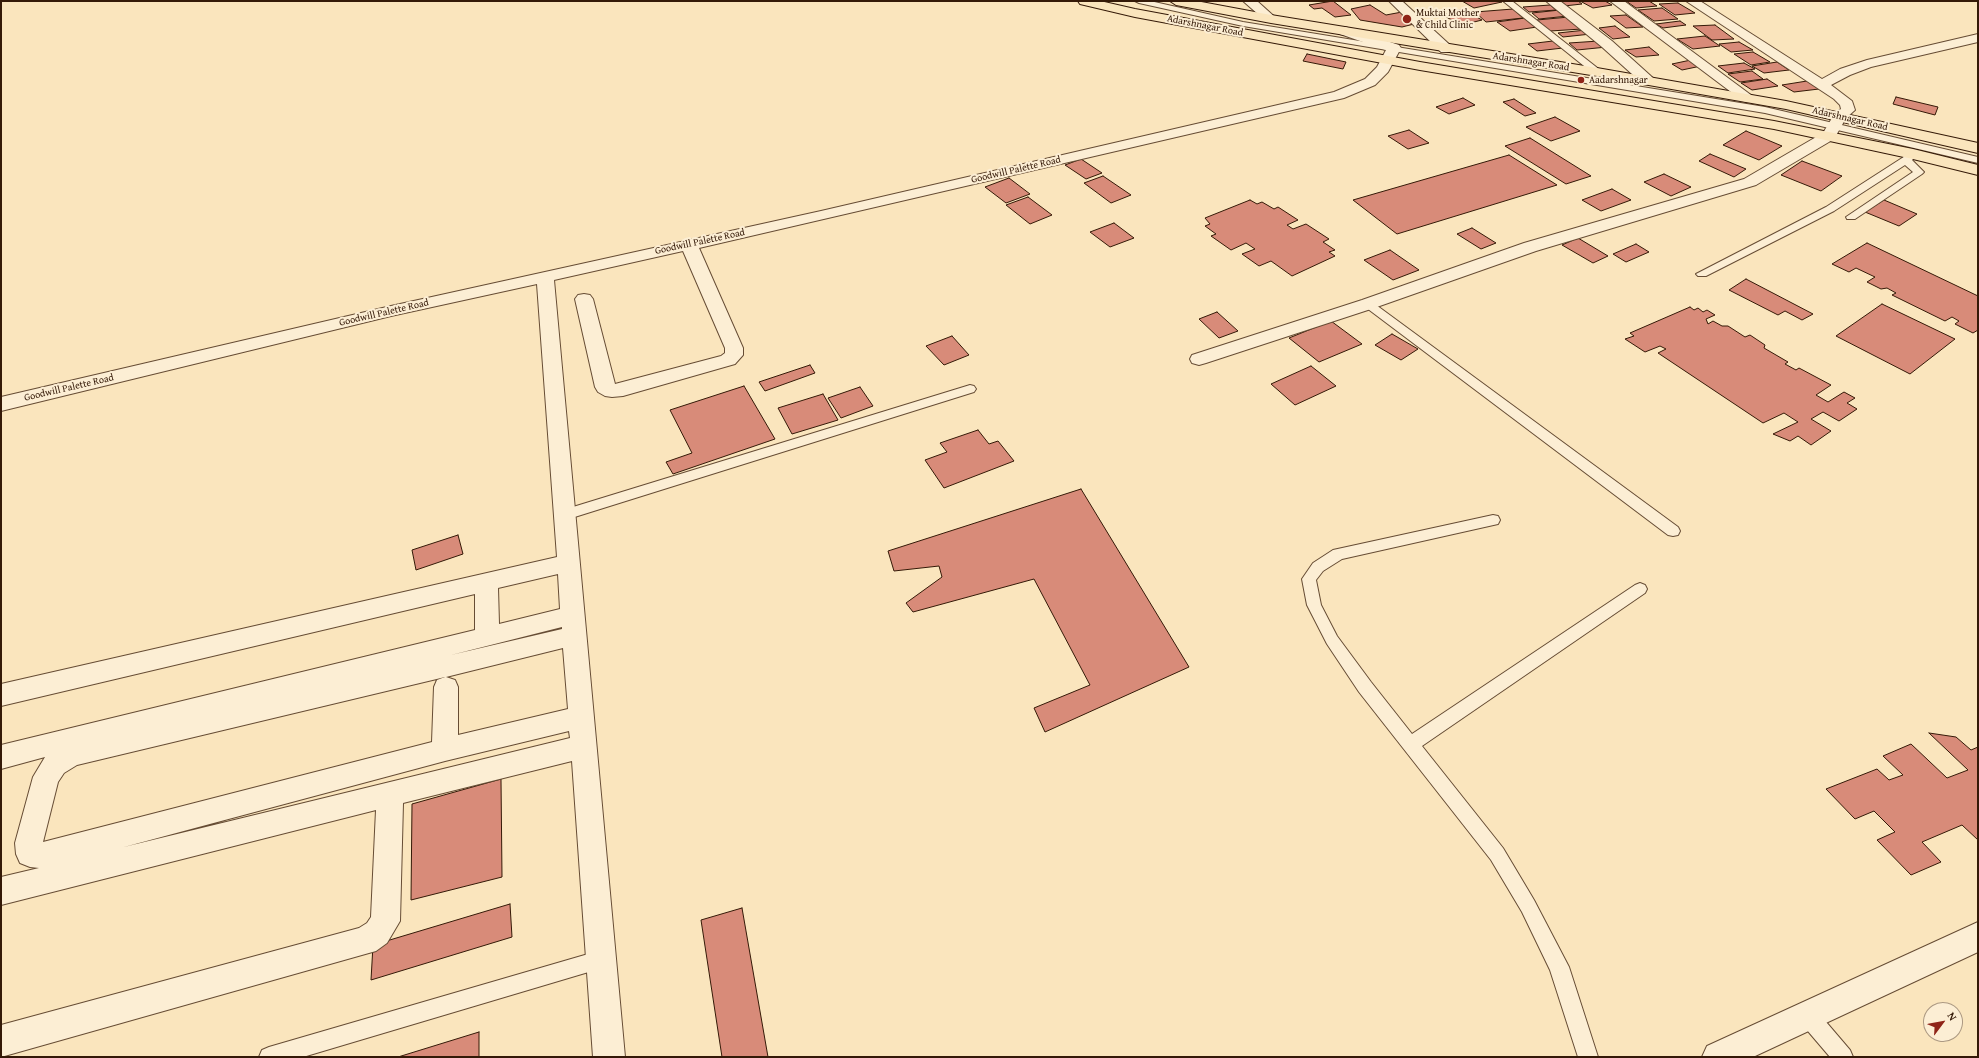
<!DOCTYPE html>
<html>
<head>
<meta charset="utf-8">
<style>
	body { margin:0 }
	#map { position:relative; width:1979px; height:1058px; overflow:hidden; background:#fae5bd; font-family:"Gentium Book Plus",serif }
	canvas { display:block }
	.frame { position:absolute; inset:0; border:2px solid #341907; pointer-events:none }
	.north { position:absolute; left:1923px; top:1002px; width:40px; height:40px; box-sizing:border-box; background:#fceed4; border:1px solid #ac9982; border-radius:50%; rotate:58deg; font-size:11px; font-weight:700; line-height:16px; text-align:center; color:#341907 }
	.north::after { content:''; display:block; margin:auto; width:14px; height:18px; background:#8f2418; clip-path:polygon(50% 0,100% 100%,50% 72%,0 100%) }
</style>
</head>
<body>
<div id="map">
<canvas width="1979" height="1058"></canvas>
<div class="frame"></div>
<div class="north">N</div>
</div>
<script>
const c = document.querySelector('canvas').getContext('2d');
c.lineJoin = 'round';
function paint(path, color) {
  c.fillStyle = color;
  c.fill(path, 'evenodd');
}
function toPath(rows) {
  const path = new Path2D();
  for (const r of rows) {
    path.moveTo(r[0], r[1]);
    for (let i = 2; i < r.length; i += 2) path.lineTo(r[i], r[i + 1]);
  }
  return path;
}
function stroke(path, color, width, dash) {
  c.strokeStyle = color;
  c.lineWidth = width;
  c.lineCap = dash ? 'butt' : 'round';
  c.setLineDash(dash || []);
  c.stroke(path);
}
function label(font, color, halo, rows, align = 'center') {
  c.font = font + ' "Gentium Book Plus",serif';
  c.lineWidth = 4;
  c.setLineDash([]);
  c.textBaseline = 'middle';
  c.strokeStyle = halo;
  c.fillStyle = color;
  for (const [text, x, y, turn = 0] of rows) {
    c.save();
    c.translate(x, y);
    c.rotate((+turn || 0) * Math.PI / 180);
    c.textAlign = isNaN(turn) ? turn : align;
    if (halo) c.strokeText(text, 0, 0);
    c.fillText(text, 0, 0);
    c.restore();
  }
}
const building = toPath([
	[1333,1,1351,15,1335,17,1322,8,1314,9,1309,5,1333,1],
	[1462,1,1500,1,1502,2,1474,8,1462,1],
	[1557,1,1578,1,1582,4,1564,6,1557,1],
	[1580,1,1605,1,1612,5,1593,8,1580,1],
	[1626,1,1649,1,1657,6,1636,8,1626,1],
	[1678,3,1695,13,1675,15,1659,4,1678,3],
	[1370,5,1386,15,1402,12,1414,24,1402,27,1360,20,1351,9,1370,5],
	[1550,5,1556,10,1529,12,1523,7,1550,5],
	[1662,8,1678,19,1654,21,1638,10,1662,8],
	[1462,9,1482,20,1462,25,1442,15,1462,9],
	[1513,9,1523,18,1486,22,1475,12,1513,9],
	[1560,10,1568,16,1539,19,1532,13,1560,10],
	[1626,15,1643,27,1626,28,1610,16,1626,15],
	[1569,17,1582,29,1550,31,1537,20,1569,17],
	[1525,18,1537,27,1510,31,1497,22,1525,18],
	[1680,21,1686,25,1663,28,1656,24,1680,21],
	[1715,25,1734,39,1712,40,1693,26,1715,25],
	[1615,26,1630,37,1613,39,1599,28,1615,26],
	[1586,30,1591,34,1563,37,1558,33,1586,30],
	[1705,36,1720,46,1693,49,1677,39,1705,36],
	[1553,41,1563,48,1537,51,1528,44,1553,41],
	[1599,41,1607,47,1577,50,1569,43,1599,41],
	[1739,42,1753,50,1731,52,1719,44,1739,42],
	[1649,47,1659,55,1636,57,1625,50,1649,47],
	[1753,52,1770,62,1751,65,1734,54,1753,52],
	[1307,54,1346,62,1343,69,1303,61,1307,54],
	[1691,60,1701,66,1682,70,1672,64,1691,60],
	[1777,62,1789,70,1764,73,1752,66,1777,62],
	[1744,63,1755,69,1728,73,1718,66,1744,63],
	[1752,71,1763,79,1740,82,1728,74,1752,71],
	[1767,79,1778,86,1752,90,1741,83,1767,79],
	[1807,81,1819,89,1794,92,1782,85,1807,81],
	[1896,97,1938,107,1935,115,1893,104,1896,97],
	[1463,98,1475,105,1449,114,1436,107,1463,98],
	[1514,99,1536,113,1525,116,1503,102,1514,99],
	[1555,117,1580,131,1551,141,1526,127,1555,117],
	[1409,130,1429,143,1408,149,1388,136,1409,130],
	[1746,131,1782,146,1759,160,1723,145,1746,131],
	[1530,138,1591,176,1566,184,1505,146,1530,138],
	[1710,154,1746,169,1734,177,1699,161,1710,154],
	[1509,155,1557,185,1397,234,1353,200,1509,155],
	[1081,159,1102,173,1086,179,1065,165,1081,159],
	[1802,161,1842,176,1821,191,1781,175,1802,161],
	[1664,174,1691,187,1671,196,1644,182,1664,174],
	[1103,176,1131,195,1111,203,1084,183,1103,176],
	[1009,178,1030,194,1006,203,985,187,1009,178],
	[1612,189,1631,200,1601,211,1582,200,1612,189],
	[1028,197,1052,215,1030,224,1006,205,1028,197],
	[1250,200,1257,204,1262,202,1274,209,1278,207,1298,220,1287,225,1293,229,1306,224,1329,239,1323,242,1335,250,1329,252,1335,256,1292,276,1271,261,1259,266,1242,254,1255,249,1246,243,1231,250,1211,236,1216,234,1205,226,1210,224,1205,218,1250,200],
	[1884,200,1917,214,1899,226,1865,212,1884,200],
	[1114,223,1134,238,1110,247,1090,232,1114,223],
	[1472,228,1496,243,1481,249,1457,234,1472,228],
	[1578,238,1608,256,1593,263,1562,245,1578,238],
	[1867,243,1978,296,1978,330,1973,333,1955,324,1959,321,1952,317,1945,321,1892,295,1896,293,1887,288,1881,289,1867,282,1875,277,1856,268,1849,272,1832,264,1867,243],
	[1636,244,1649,252,1626,262,1613,254,1636,244],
	[1390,250,1419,270,1393,280,1364,260,1390,250],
	[1746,279,1813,314,1802,320,1785,311,1778,315,1729,290,1746,279],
	[1882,304,1955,339,1910,374,1836,336,1882,304],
	[1690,307,1694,310,1698,308,1703,312,1707,310,1715,315,1706,319,1708,324,1713,321,1722,326,1728,326,1745,337,1750,335,1765,345,1764,348,1788,362,1785,364,1796,370,1799,368,1831,385,1816,395,1828,402,1844,392,1855,398,1847,403,1857,409,1839,421,1823,412,1811,419,1831,431,1811,445,1798,436,1790,441,1773,434,1798,422,1784,413,1763,423,1658,353,1666,349,1660,346,1645,352,1625,339,1634,336,1630,333,1690,307],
	[1217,312,1238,331,1219,338,1199,319,1217,312],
	[1331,321,1362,344,1319,362,1289,338,1331,321],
	[1392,334,1418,349,1401,360,1375,345,1392,334],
	[952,336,969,355,944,365,926,346,952,336],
	[810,365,815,373,765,391,759,382,810,365],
	[1311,366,1336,386,1295,405,1271,384,1311,366],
	[744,386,775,439,673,474,666,462,692,453,670,410,744,386],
	[860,387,873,406,841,418,828,398,860,387],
	[823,394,838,420,792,434,778,408,823,394],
	[978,430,989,444,998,441,1014,461,944,488,925,460,947,452,940,443,978,430],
	[1081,489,1189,667,1045,732,1034,708,1090,685,1034,579,913,612,906,603,942,577,939,566,894,571,888,551,1081,489],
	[458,535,463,554,416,570,412,550,458,535],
	[1929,733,1956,737,1971,750,1978,747,1978,840,1962,825,1922,842,1941,862,1911,875,1877,840,1895,832,1874,811,1855,819,1826,789,1877,769,1889,780,1903,775,1883,756,1911,744,1947,778,1968,770,1929,733],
	[501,779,502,877,411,900,412,804,501,779],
	[510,904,512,937,371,980,373,945,510,904],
	[742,908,768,1057,722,1057,701,920,742,908],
	[479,1032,479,1057,398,1057,479,1032]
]);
const lane = toPath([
	[1135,1,1150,1,1243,22,1765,107,1978,157,1978,163,1765,113,1243,26,1139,3,1135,1],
	[1503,1,1512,1,1600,70,1600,74,1594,74,1503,1],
	[1913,151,1918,154,1912,160,1924,172,1922,174,1855,219,1847,219,1846,217,1913,172,1905,165,1834,211,1706,276,1698,276,1696,274,1826,207,1913,151],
	[1368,301,1372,302,1678,527,1680,531,1678,535,1673,536,1668,535,1364,306,1362,304,1364,302,1368,301],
	[970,385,974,386,976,389,974,392,565,520,560,519,558,515,560,511,970,385],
	[1493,515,1498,516,1500,520,1498,524,1342,559,1323,571,1316,580,1321,605,1337,636,1371,682,1412,734,1635,585,1640,583,1645,585,1647,589,1645,593,1422,746,1503,848,1534,900,1569,967,1598,1057,1578,1057,1550,970,1522,912,1491,860,1359,692,1327,644,1307,605,1302,579,1313,563,1333,550,1493,515],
	[602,950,609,952,611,959,609,966,602,968,303,1057,259,1057,262,1050,269,1047,602,950],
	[1808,1006,1815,1009,1850,1050,1853,1057,1830,1057,1801,1023,1798,1016,1801,1009,1808,1006]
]);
const street = toPath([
	[1243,1,1257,1,1277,19,1275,22,1267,22,1243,1],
	[1389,1,1402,1,1451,46,1453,49,1451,52,1441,52,1389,1],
	[1546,1,1560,1,1612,41,1653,78,1655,81,1653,84,1643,84,1602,47,1546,1],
	[1610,1,1624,1,1755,98,1753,101,1748,102,1743,101,1610,1],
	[1686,1,1700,1,1822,79,1840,69,1867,60,1978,34,1978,42,1871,67,1850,75,1831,85,1852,101,1855,110,1846,118,1834,139,1756,185,1536,251,1374,308,1206,363,1199,365,1192,363,1190,359,1192,355,1362,300,1524,243,1744,179,1823,133,1835,113,1841,109,1840,105,1834,99,1686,1],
	[1345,27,1399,45,1401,48,1388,72,1375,85,1344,98,699,248,743,348,743,355,735,364,623,396,612,397,605,396,598,392,595,387,575,299,578,295,584,294,590,295,593,299,615,384,721,356,725,353,725,348,683,251,554,280,625,1057,593,1057,572,761,403,803,400,921,387,943,376,951,1,1057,1,1025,359,928,367,923,371,917,376,810,1,905,1,877,39,868,30,867,20,863,16,854,15,843,33,777,45,757,1,769,1,745,475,630,475,594,1,706,1,684,557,557,537,284,391,316,1,411,1,397,391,306,821,211,1334,92,1365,79,1377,67,1386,50,1340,34,1339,31,1340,28,1345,27],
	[558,574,560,609,499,624,498,588,558,574],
	[562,627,562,629,451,655,562,627],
	[563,648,568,709,458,735,458,687,455,680,446,677,563,648],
	[445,677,437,680,434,687,432,742,43,842,58,782,64,773,77,765,445,677],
	[569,731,570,738,124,847,445,761,569,731],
	[1978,922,1978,952,1753,1057,1702,1057,1707,1046,1978,922]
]);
const primary = toPath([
	[1078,1,1100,1,1135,9,1420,62,1774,121,1913,149,1978,165,1978,175,1913,159,1774,129,1420,70,1135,17,1080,4,1078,1],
	[1170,1,1196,1,1271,15,1597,68,1786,101,1978,143,1978,153,1786,109,1597,76,1271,23,1176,5,1170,1]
]);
const markers = [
	[1407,19,5,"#8f2418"],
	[1581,80,4,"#8f2418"]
];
const farPoinames = [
	["Muktai Mother",1416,13],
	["& Child Clinic",1416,25],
	["Aadarshnagar",1589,80]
];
const farStreetnames = [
	["Adarshnagar Road",1205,26,11],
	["Adarshnagar Road",1531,62,9],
	["Adarshnagar Road",1850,119,13],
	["Goodwill Palette Road",1016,170,-13],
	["Goodwill Palette Road",700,242,-12],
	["Goodwill Palette Road",384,313,-13],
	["Goodwill Palette Road",69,388,-13]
];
paint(building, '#d88b79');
stroke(building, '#341907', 1);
stroke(lane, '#664c34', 2);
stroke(street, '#664c34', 2);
stroke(primary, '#341907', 2);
paint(lane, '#fceed4');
paint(street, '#fceed4');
paint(primary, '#fae5bd');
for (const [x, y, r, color] of markers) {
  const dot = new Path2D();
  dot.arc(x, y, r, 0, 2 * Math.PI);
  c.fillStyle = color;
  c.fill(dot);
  stroke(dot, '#fceed4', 1.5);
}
label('10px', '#341907', '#fceed4', farPoinames, 'left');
label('10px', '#341907', '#fceed4', farStreetnames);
</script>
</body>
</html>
